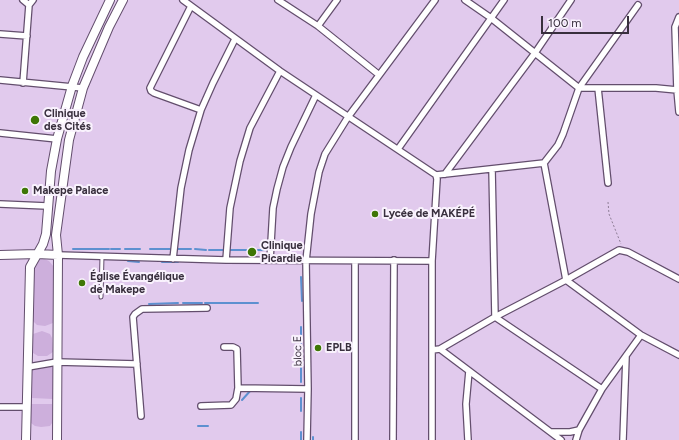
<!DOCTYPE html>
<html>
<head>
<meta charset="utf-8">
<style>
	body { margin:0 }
	#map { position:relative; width:679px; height:440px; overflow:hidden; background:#e1caed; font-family:Figtree,sans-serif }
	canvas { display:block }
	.scale { position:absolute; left:541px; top:16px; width:88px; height:18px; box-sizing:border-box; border:2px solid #382f3d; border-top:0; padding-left:5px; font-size:12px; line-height:14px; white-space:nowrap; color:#382f3d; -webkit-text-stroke:3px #f9f2fd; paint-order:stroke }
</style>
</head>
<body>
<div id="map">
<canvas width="679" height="440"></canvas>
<div class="scale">100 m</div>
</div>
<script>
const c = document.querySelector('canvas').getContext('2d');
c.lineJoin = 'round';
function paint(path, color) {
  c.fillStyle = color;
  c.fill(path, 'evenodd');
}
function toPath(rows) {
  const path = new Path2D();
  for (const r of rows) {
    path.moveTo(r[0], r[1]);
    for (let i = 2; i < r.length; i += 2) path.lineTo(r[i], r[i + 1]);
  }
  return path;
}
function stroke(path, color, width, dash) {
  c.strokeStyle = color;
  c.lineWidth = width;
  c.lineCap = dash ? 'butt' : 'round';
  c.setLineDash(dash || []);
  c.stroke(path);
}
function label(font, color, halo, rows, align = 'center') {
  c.font = font + ' Figtree,sans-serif';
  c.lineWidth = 4;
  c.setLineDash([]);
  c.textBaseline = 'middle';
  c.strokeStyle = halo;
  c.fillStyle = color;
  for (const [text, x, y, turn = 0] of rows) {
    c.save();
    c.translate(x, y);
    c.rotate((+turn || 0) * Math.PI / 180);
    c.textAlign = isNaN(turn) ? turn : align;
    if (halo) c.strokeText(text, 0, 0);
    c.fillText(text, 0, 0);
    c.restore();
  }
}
const green = toPath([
	[42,258,49,261,54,267,54,320,53,323,45,326,37,325,32,320,32,267,37,260],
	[42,331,50,334,52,338,53,352,47,356,38,356,33,353,32,351,32,338,33,334],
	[52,365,53,368,53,399,32,398,32,369],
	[31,404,52,404,52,423,50,426,41,427,35,426,31,423]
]);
const stream = toPath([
	[73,249,109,249],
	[111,249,120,249],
	[125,249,140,249],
	[150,249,170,249],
	[176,249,191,249],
	[195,249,206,250],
	[209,250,225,250],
	[229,250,251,250],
	[253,250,267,250],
	[128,261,139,262],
	[162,262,178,262],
	[301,277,302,301],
	[183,303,202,303],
	[205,303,258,303],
	[149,304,178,303],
	[301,343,301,327],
	[301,382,301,368],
	[242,400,251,390,253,390],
	[301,411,301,398],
	[198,426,208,426],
	[313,437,313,440],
	[301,440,301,432]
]);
const path = toPath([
	[608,202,609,214,621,244]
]);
const service = toPath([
	[101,297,102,256]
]);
const minor = toPath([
	[23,0,29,5],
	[183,0,280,71,436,175,437,179,432,261,432,440],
	[278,0,318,26,378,74],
	[465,0,491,18,579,88,656,88,677,90,679,112],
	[191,6,150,88,151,91,154,93,201,110],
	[679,17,675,27,677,90,679,90],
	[318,26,337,0],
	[0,34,27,36],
	[0,80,83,88],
	[23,83,29,5,33,0],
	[598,88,608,183],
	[0,133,57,139],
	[398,149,504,0],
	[544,163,558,145,563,134,579,88,638,5],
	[492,169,495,317,602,389],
	[445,174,535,53,571,0],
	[436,175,544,163,566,280,641,335,679,355],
	[0,204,47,206],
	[58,255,226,260,432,261],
	[173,259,181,188,189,150,201,110,213,83,235,39],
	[226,260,230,208,240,161,250,128,280,71],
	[270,260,273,208,277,189,283,167,291,147,316,95],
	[440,349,561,440],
	[432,350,440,349,495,317,566,280,619,250,628,252,679,279],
	[28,367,57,362,137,364],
	[238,388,308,389],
	[201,406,231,405,236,399,238,388,237,349,233,347,224,347],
	[0,407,26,407],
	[141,416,133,317,135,314,142,309,207,308],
	[551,432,570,432,579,430],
	[307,440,308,389,306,261,311,214,319,172,325,154,348,117,435,0],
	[355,440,355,261],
	[393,440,394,260],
	[468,440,466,404,469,371],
	[576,440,579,430,602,389,641,335],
	[623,440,626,357]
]);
const secondary = toPath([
	[0,255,37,254,58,255],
	[26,440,30,267,43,244,46,234,51,171,57,139,72,86,83,57,110,0],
	[57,440,58,255,56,235,69,140,83,88,109,27,123,0]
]);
const markers = [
	[35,120,5,"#3e7605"],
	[25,191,4,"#3e7605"],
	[375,214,4,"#3e7605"],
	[252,252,5,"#3e7605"],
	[82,283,4,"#3e7605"],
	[318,348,4,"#3e7605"]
];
const poiNames = [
	["Clinique",44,114],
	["des Cités",44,127],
	["Makepe Palace",33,191],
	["Lycée de MAKÉPÉ",383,214],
	["Clinique",261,246],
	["Picardie",261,259],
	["Église Évangélique",90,277],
	["de Makepe",90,290],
	["EPLB",326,348]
];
const streetNames = [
	["bloc E",298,351,-91]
];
paint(green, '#cdafdc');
stroke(stream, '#5d90d0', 2);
stroke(service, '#634e6d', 5);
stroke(minor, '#634e6d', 8);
stroke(secondary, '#634e6d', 10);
stroke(path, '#8d7d95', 1, [2, 2]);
stroke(service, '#fff', 3);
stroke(minor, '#fff', 5.5);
stroke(secondary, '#fff', 8);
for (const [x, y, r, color] of markers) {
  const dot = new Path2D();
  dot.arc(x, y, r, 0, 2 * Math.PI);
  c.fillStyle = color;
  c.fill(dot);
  stroke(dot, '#f9f2fd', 1.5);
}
label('bold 11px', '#382f3d', '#f9f2fd', poiNames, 'left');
label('11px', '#382f3d', '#f9f2fd', streetNames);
</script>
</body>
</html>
